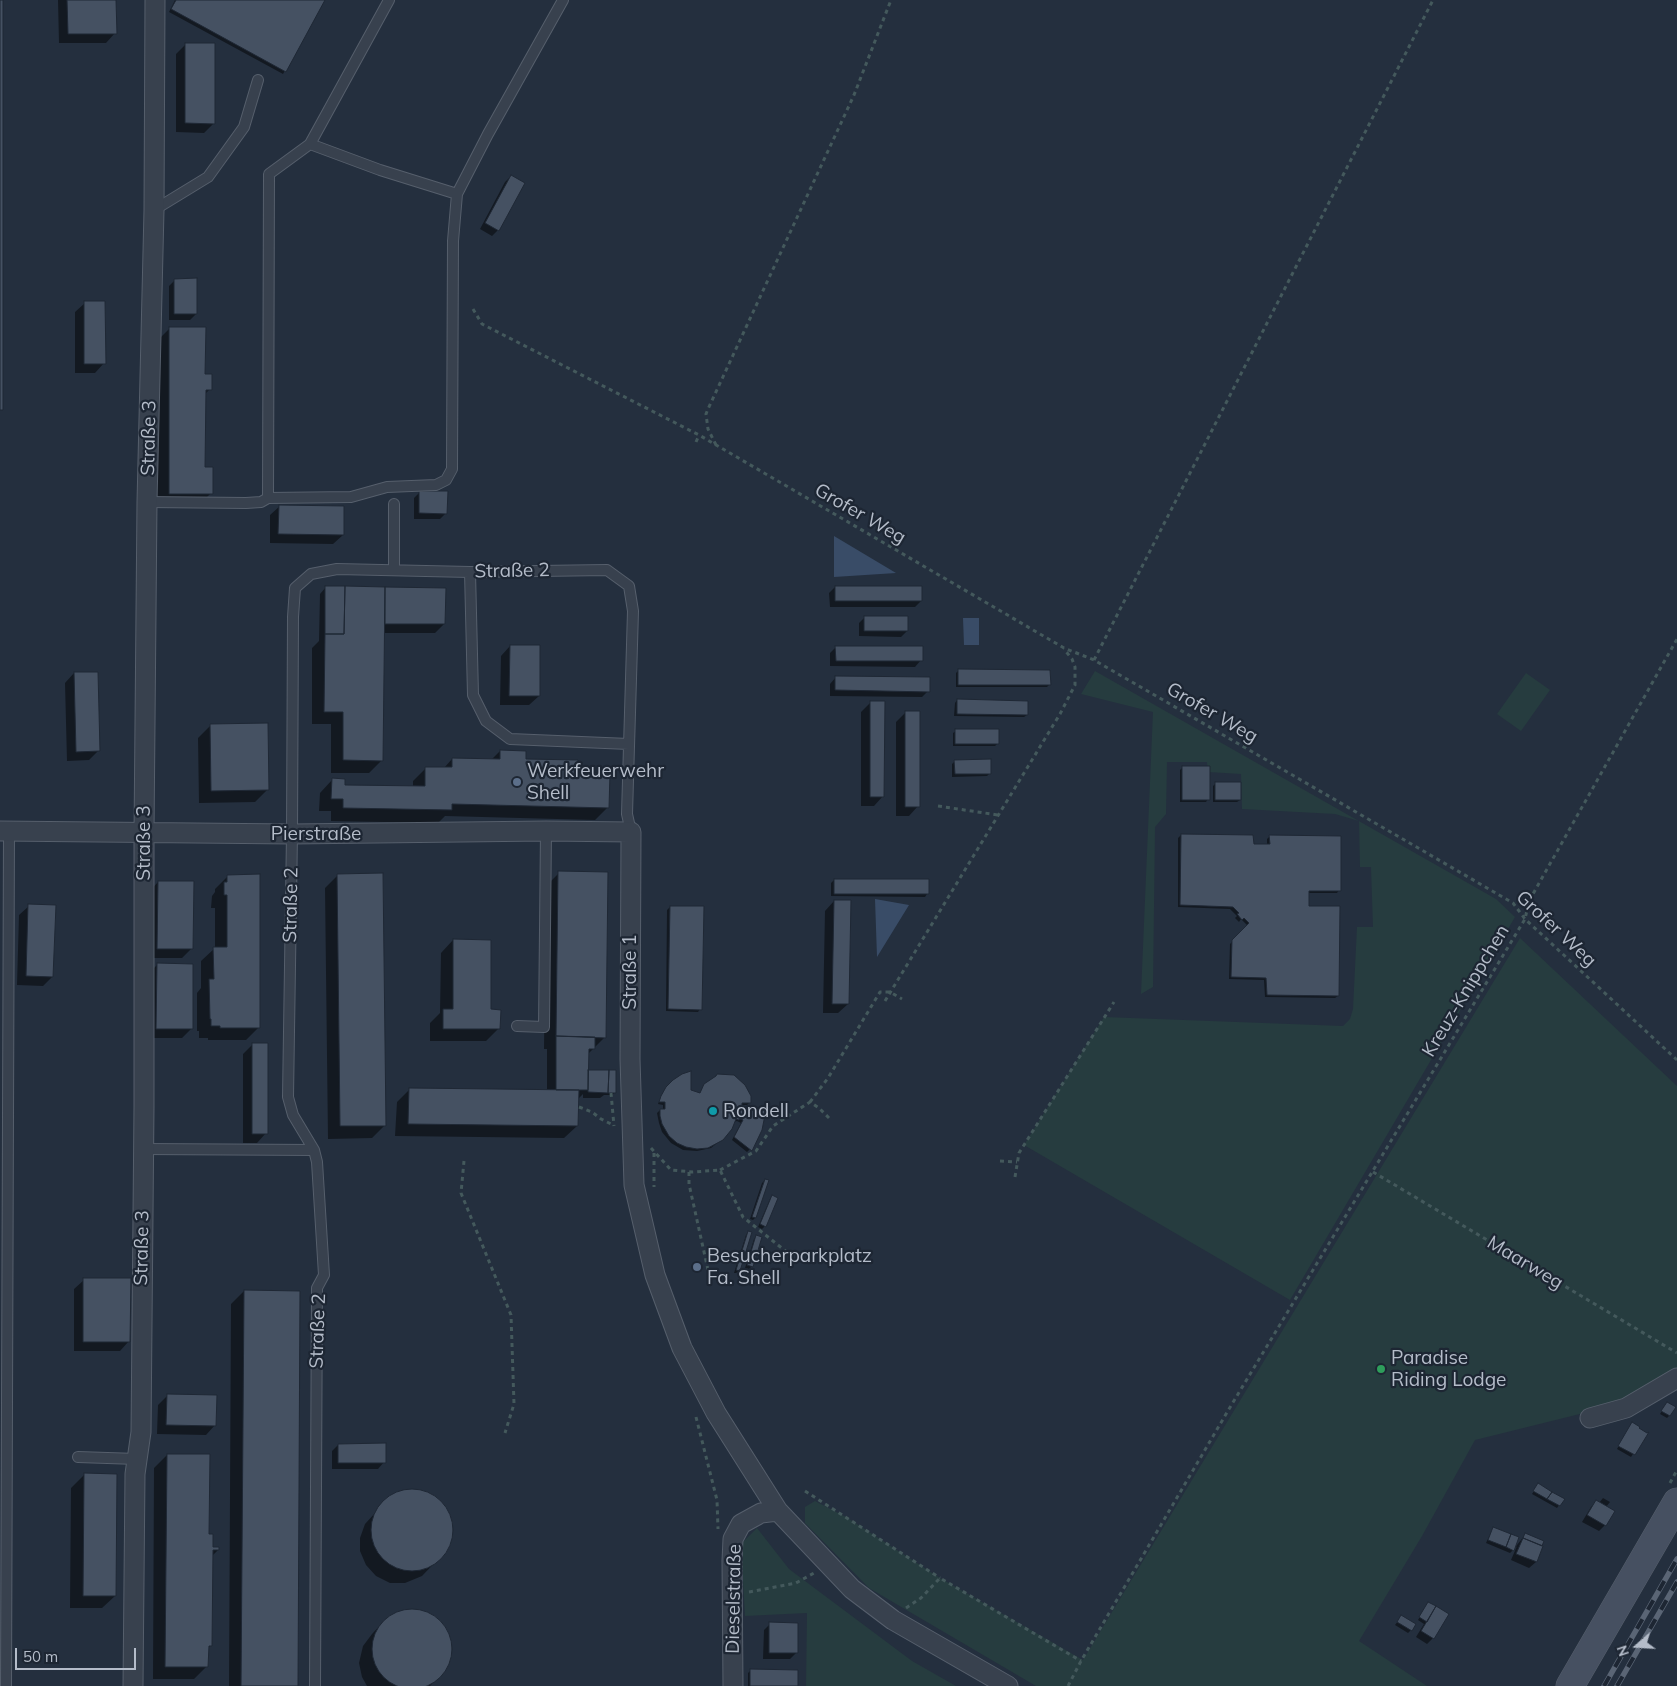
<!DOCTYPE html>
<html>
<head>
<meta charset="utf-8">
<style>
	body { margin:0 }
	#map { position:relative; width:1677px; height:1686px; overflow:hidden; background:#242f3e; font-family:Mulish,sans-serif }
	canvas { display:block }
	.north { position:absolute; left:1612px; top:1621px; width:50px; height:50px; -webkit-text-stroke:4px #1d2633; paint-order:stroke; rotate:251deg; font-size:14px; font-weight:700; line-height:20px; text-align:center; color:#b4bcc9 }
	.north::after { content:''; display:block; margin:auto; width:18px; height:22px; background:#b4bcc9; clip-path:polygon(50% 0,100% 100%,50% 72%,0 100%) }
	.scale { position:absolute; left:15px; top:1648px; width:121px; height:22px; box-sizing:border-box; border:2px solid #b4bcc9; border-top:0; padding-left:6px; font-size:15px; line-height:18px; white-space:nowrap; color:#b4bcc9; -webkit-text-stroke:4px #1d2633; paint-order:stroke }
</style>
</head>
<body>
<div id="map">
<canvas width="1677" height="1686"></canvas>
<div class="north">N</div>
<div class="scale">50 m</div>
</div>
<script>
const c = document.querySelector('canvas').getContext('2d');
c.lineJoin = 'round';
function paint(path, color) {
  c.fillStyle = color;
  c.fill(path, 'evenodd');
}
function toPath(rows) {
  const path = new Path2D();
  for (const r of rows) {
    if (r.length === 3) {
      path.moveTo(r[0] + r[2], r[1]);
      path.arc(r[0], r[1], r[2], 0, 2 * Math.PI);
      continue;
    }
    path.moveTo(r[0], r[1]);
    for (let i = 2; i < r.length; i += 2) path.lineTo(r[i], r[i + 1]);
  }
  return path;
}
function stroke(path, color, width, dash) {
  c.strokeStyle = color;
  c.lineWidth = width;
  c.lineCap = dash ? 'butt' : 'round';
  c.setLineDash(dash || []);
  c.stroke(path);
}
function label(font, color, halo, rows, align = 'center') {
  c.font = font + ' Mulish,sans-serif';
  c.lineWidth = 4.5;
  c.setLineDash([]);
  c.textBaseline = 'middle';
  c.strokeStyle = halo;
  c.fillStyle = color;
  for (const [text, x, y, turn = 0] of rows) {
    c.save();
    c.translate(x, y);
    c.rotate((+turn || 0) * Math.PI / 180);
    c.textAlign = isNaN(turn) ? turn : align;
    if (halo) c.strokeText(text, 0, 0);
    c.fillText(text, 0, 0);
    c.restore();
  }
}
const green = toPath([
	[1095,671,1496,899,1515,917,1290,1300,1024,1145,1104,1017,1343,1026,1350,1019,1353,1009,1357,927,1373,927,1371,867,1360,867,1359,821,1335,814,1242,809,1241,774,1208,772,1207,762,1167,762,1166,814,1155,827,1153,987,1141,994,1153,712,1081,694],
	[1526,673,1550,690,1521,731,1497,714],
	[1520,938,1677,1086,1677,1384,1631,1397,1608,1407,1475,1440,1422,1536,1359,1641,1427,1686,1036,1686,869,1588,805,1523,805,1507,815,1501,846,1517,940,1578,1083,1660],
	[757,1528,789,1569,912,1661,956,1686,806,1686,807,1613,745,1616,742,1563,743,1542]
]);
const water = toPath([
	[834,536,896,573,834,577],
	[963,618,979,618,979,645,964,645],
	[875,899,909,905,877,957]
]);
const shadow = toPath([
	[58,0,115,0,115,33,106,43,59,43],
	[175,0,324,0,283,74,169,12],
	[186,44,214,123,204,133,176,132,176,54],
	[511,176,498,230,492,236,480,229,505,182],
	[175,280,196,314,190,320,169,320,169,286],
	[85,303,104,363,95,373,75,373,75,312],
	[170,328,204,376,210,389,204,395,204,469,211,493,198,506,156,506,157,341],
	[420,492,446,513,440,519,414,519,414,498],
	[280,506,343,535,333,544,270,543,270,515],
	[326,587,444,589,444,624,435,633,383,633,382,760,369,773,331,773,331,724,312,724,312,648,319,641,320,594],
	[835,587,921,601,915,607,830,607,829,593],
	[865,617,907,631,901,637,859,636,859,623],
	[510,646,539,696,529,705,500,705,501,656],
	[836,647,921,660,915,667,830,666,830,653],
	[958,671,1049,685,1047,687,956,687,956,673],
	[74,673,98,751,89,760,67,761,65,683],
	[836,677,928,691,922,697,830,696,830,684],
	[957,700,1027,715,1024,717,954,716,955,703],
	[871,702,883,796,874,806,861,806,861,712],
	[906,712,918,806,909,816,896,816,896,722],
	[211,725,268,789,255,802,199,803,198,738],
	[956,731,998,743,995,746,953,746,953,733],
	[500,751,525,760,576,774,608,807,595,820,445,816,438,823,331,821,331,811,319,811,320,793,332,780,344,786,413,787,413,781,426,768,444,768,452,759,491,760],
	[955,761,990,773,987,776,952,777,952,764],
	[1182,768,1208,799,1206,802,1180,802,1180,770],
	[1216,783,1240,800,1237,802,1213,802,1213,786],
	[1181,835,1252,845,1267,846,1267,839,1270,836,1339,890,1337,893,1308,893,1307,908,1338,996,1335,998,1265,997,1264,980,1229,979,1230,944,1248,926,1241,919,1239,922,1235,918,1237,916,1230,909,1178,907,1178,838],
	[559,873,605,1037,587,1055,587,1073,615,1092,612,1095,604,1095,600,1098,583,1098,583,1094,578,1099,577,1126,564,1138,395,1136,397,1102,410,1089,547,1091,547,1049,544,1049,546,886],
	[338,875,385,1125,372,1138,328,1139,325,888],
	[228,876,259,1027,246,1040,208,1040,208,1038,199,1038,199,1031,197,1031,197,993,201,988,201,961,215,948,215,908,211,908,212,896,215,892,215,889],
	[834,880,927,894,925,897,831,896,831,883],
	[158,882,192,948,182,958,148,958,149,892],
	[834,901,848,1004,838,1013,823,1013,825,911],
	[29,906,52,977,43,986,17,985,19,915],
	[670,907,700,1009,698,1012,666,1011,667,910],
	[453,940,499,1028,486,1041,430,1041,430,1023,440,1013,441,953],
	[157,965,191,1029,182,1038,147,1038,148,974],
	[253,1044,266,1133,257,1143,243,1143,243,1054],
	[717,1075,750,1102,747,1105,740,1105,740,1111,763,1111,750,1149,747,1152,732,1140,741,1123,737,1121,734,1122,721,1140,711,1148,697,1151,683,1150,671,1143,662,1132,659,1123,657,1113,660,1110,663,1110,663,1105,658,1104,662,1094,668,1086,699,1094,702,1089],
	[765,1180,755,1218,753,1220,750,1219,762,1183],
	[772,1197,765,1226,762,1229,758,1227,770,1199],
	[748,1232,751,1233,739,1271,736,1273,734,1273,746,1235],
	[756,1237,752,1266,749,1269,745,1268,754,1239],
	[84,1280,129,1341,120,1351,74,1351,74,1289],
	[244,1291,297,1686,229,1686,231,1304],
	[167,1396,215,1425,206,1435,157,1434,158,1405],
	[1667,1403,1669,1416,1667,1418,1660,1414],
	[1630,1426,1646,1434,1631,1457,1617,1449],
	[338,1445,384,1462,378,1469,332,1469,332,1451],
	[167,1455,208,1535,212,1548,218,1550,211,1557,211,1645,207,1649,207,1666,194,1679,153,1679,154,1468],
	[84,1475,115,1596,102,1608,70,1608,71,1488],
	[1536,1488,1563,1500,1557,1508,1532,1494],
	[403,1492,421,1492,434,1498,445,1508,451,1522,451,1539,445,1552,422,1576,405,1583,390,1583,376,1576,366,1565,360,1551,360,1538,365,1524,375,1513,388,1499],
	[1603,1498,1610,1502,1606,1507,1613,1511,1605,1525,1599,1531,1582,1522,1591,1507,1597,1501,1599,1503],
	[1493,1528,1513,1550,1525,1535,1541,1547,1536,1562,1529,1568,1511,1560,1517,1546,1510,1553,1486,1543],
	[1428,1603,1433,1638,1427,1644,1416,1637,1424,1624,1418,1620],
	[413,1610,426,1613,441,1623,448,1635,450,1642,451,1653,447,1667,430,1686,367,1686,362,1677,359,1663,363,1646,372,1634,385,1620,395,1613],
	[1401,1617,1411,1630,1408,1633,1395,1625],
	[770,1624,796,1653,790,1659,763,1659,764,1630],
	[751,1670,797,1686,748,1686,748,1673]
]);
const building = toPath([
	[0,0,3,0,3,410,0,410,0,0],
	[67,0,116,0,117,34,68,34,67,0],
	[176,0,325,0,286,72,171,9,176,0],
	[185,43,215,43,215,124,185,123,185,43],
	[511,175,525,183,499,231,485,223,511,175],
	[197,278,197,314,174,314,174,279,197,278],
	[84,301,105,301,106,364,84,364,84,301],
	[169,327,206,327,205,374,212,374,212,390,206,390,205,467,213,467,213,494,169,494,169,327],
	[419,491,448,491,447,514,419,513,419,491],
	[279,505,344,506,344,535,278,534,279,505],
	[325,586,345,586,344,634,325,634,325,586],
	[345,586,385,587,383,761,343,760,343,712,324,712,325,634,344,634,345,586],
	[835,586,922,586,922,601,835,601,835,586],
	[385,587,446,588,445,624,385,624,385,587],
	[864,616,908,616,908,631,864,631,864,616],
	[510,645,540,645,540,696,509,696,510,645],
	[835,646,923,646,923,661,836,661,835,646],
	[958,669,1050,670,1051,685,958,685,958,669],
	[74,672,98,672,100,751,76,752,74,672],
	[835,676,930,677,930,692,835,690,835,676],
	[957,699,1028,701,1028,715,957,714,957,699],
	[870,701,885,701,884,797,870,797,870,701],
	[905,711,920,711,920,807,905,807,905,711],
	[268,723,269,790,211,791,210,724,268,723],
	[955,729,999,729,999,744,955,744,955,729],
	[500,750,526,751,526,759,578,760,578,772,610,773,609,808,452,804,452,810,343,808,343,799,331,799,332,778,345,779,345,785,425,786,425,767,452,767,452,758,500,759,500,750],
	[991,759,991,774,955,774,954,760,991,759],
	[1182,766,1210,766,1210,800,1182,800,1182,766],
	[1215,782,1241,782,1241,800,1215,800,1215,782],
	[1181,834,1253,835,1254,844,1270,844,1269,835,1341,836,1341,891,1309,891,1309,906,1340,906,1339,996,1267,995,1266,978,1231,977,1232,940,1249,923,1244,918,1242,920,1237,914,1239,913,1233,907,1180,905,1181,834],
	[558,871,608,872,606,1038,556,1036,558,871],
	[383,873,386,1126,340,1126,337,874,383,873],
	[260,874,260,1028,220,1028,220,1026,211,1026,211,1019,210,1019,209,979,214,979,213,947,227,947,227,895,224,895,224,882,227,882,227,875,260,874],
	[834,879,929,879,929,894,834,894,834,879],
	[158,881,194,881,193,949,157,949,158,881],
	[834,900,851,900,849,1004,832,1004,834,900],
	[28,904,56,905,53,977,26,976,28,904],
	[670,906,704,906,702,1010,668,1009,670,906],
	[453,939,491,940,491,1009,501,1010,500,1029,443,1029,443,1009,453,1009,453,939],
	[157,963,193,964,193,1029,156,1029,157,963],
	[556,1036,595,1037,595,1049,589,1049,588,1090,556,1090,556,1036],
	[252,1043,268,1043,268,1134,252,1134,252,1043],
	[588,1070,609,1070,608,1093,588,1092,588,1070],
	[609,1070,616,1070,616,1093,608,1093,609,1070],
	[691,1071,691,1090,700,1093,704,1084,716,1076,717,1074,734,1075,745,1085,751,1096,751,1103,742,1103,742,1110,766,1110,762,1130,752,1151,734,1137,743,1120,740,1119,739,1120,736,1119,732,1129,723,1140,708,1148,697,1149,686,1147,677,1143,669,1136,662,1124,660,1116,660,1109,665,1109,665,1102,659,1102,661,1096,666,1087,673,1080,682,1074,691,1071],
	[409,1088,579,1090,578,1126,408,1124,409,1088],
	[765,1179,769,1180,756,1218,752,1217,765,1179],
	[772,1195,778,1198,766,1227,760,1224,772,1195],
	[748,1231,752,1232,740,1271,736,1270,748,1231],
	[756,1235,762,1237,753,1267,747,1265,756,1235],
	[83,1278,131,1278,130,1342,83,1342,83,1278],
	[244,1290,300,1291,298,1686,241,1686,244,1290],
	[167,1394,217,1395,216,1426,166,1425,167,1394],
	[1667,1402,1676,1407,1670,1416,1661,1411,1667,1402],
	[1632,1422,1640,1427,1639,1428,1647,1433,1649,1432,1635,1455,1618,1446,1632,1422],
	[386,1443,386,1463,338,1463,338,1444,386,1443],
	[167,1454,210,1454,209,1534,213,1534,213,1547,219,1547,219,1550,213,1550,212,1646,209,1646,208,1667,165,1667,167,1454],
	[84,1473,117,1474,116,1596,83,1596,84,1473],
	[1538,1483,1552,1492,1547,1499,1533,1491,1538,1483],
	[412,1530,41],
	[1552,1492,1565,1499,1560,1506,1547,1499,1552,1492],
	[1596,1500,1615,1511,1606,1526,1587,1515,1596,1500],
	[1493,1527,1511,1534,1506,1547,1488,1540,1493,1527],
	[1525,1533,1544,1541,1542,1546,1523,1538,1525,1533],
	[1511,1534,1519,1537,1514,1551,1506,1547,1511,1534],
	[1523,1538,1543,1546,1537,1562,1516,1554,1523,1538],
	[1428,1602,1436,1606,1427,1622,1419,1617,1428,1602],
	[1436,1606,1449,1614,1434,1639,1421,1631,1436,1606],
	[412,1649,40],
	[1401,1615,1416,1624,1412,1631,1397,1622,1401,1615],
	[769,1622,798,1623,798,1653,769,1653,769,1622],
	[750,1669,798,1670,798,1686,750,1686,750,1669]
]);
const path = toPath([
	[473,309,482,324,699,435,1064,648,1094,660,1513,903,1525,919,1677,1060],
	[696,442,699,435],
	[716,445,708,429,706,414,708,409,854,95,891,0],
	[1094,660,1433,0],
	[938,806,998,815],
	[885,1001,1060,714,1075,685,1075,667,1072,659,1064,649],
	[611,1093,614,1126],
	[810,1102,828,1078,880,992,890,992,902,999],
	[579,1107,592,1112,601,1119,613,1125],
	[651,1148,671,1170,693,1172,720,1170,743,1217,788,1253],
	[654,1153,654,1187],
	[464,1161,461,1193,511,1315,514,1404,505,1433],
	[1000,1161,1017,1162],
	[720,1170,756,1151,773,1126,810,1102,819,1108,831,1120],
	[689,1172,689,1184,710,1279],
	[1373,1172,1677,1353],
	[1015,1177,1019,1153,1114,1002],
	[696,1417,717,1500,718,1529],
	[1670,1483,1677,1470],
	[805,1491,940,1578],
	[749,1592,796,1583,814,1573],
	[906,1608,921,1598,940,1578,1081,1661],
	[1068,1686,1081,1661,1229,1409,1525,919,1529,901,1677,639]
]);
const lane = toPath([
	[389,0,310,144,380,170,457,194,488,134,563,0],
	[154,210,208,177,244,127,258,80],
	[268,498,351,497,387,487,436,485,446,480,452,469,453,241,457,194],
	[147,502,246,503,261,502,268,498,269,174,310,144],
	[394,504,394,570],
	[470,572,473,695,486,721,510,739,629,744],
	[517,1026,544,1027,546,831],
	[143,1149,314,1150],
	[78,1457,137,1459],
	[6,1686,9,831],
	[315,1686,317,1288,324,1275,317,1162,314,1150,293,1115,288,1097,292,834,293,617,295,588,311,574,337,569,470,572,607,570,629,586,633,611,627,814,631,832]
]);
const street = toPath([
	[0,831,292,834,546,831,631,832,630,1059,634,1185,655,1275,682,1348,716,1413,778,1511,852,1589,893,1620,1008,1686],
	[1590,1418,1626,1408,1677,1378],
	[133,1686,135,1474,141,1432,144,1106,144,833,147,502,154,210,155,0],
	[733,1686,732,1561,733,1539,741,1524,761,1513,778,1511]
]);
const secondary = toPath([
	[1570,1686,1677,1502]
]);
const rail = toPath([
	[1604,1686,1677,1559],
	[1617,1686,1677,1582]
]);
const markers = [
	[517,782,5,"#5c6f8a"],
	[713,1111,5,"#0f9aa8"],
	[697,1267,5,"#5c6f8a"],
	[1381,1369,5,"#2e9e5b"]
];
const streetNames = [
	["Straße 3",149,438,-89],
	["Grofer Weg",860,514,30],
	["Straße 2",512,571,-1],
	["Grofer Weg",1212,713,30],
	["Pierstraße",316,834],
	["Straße 3",144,843,-90],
	["Straße 2",291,905,-89],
	["Grofer Weg",1556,929,43],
	["Straße 1",630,972,-90],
	["Kreuz-Knippchen",1466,991,-59],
	["Straße 3",142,1248,-89],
	["Maarweg",1525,1263,31],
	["Straße 2",318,1331,-88],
	["Dieselstraße",734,1599,-89]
];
const poiNames = [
	["Werkfeuerwehr",527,771],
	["Shell",527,793],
	["Rondell",723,1111],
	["Besucherparkplatz",707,1256],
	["Fa. Shell",707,1278],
	["Paradise",1391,1358],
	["Riding Lodge",1391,1380]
];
paint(green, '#263c3f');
paint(water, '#394c67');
paint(shadow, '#0007');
paint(building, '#455162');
stroke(building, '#1f2835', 1);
stroke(lane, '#565f6c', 12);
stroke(street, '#565f6c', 21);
stroke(secondary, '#565f6c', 29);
stroke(path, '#44595c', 3, [4, 4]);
stroke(lane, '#38414e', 10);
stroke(street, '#38414e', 19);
stroke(secondary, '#465061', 28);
stroke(rail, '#5a6575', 5.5);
stroke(rail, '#1d2633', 4, [11]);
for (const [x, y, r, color] of markers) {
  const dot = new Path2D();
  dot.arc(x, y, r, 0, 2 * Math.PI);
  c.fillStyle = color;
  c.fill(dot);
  stroke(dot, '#1d2633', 2);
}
label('19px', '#b4bcc9', '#1d2633', streetNames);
label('19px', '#b4bcc9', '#1d2633', poiNames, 'left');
</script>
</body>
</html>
